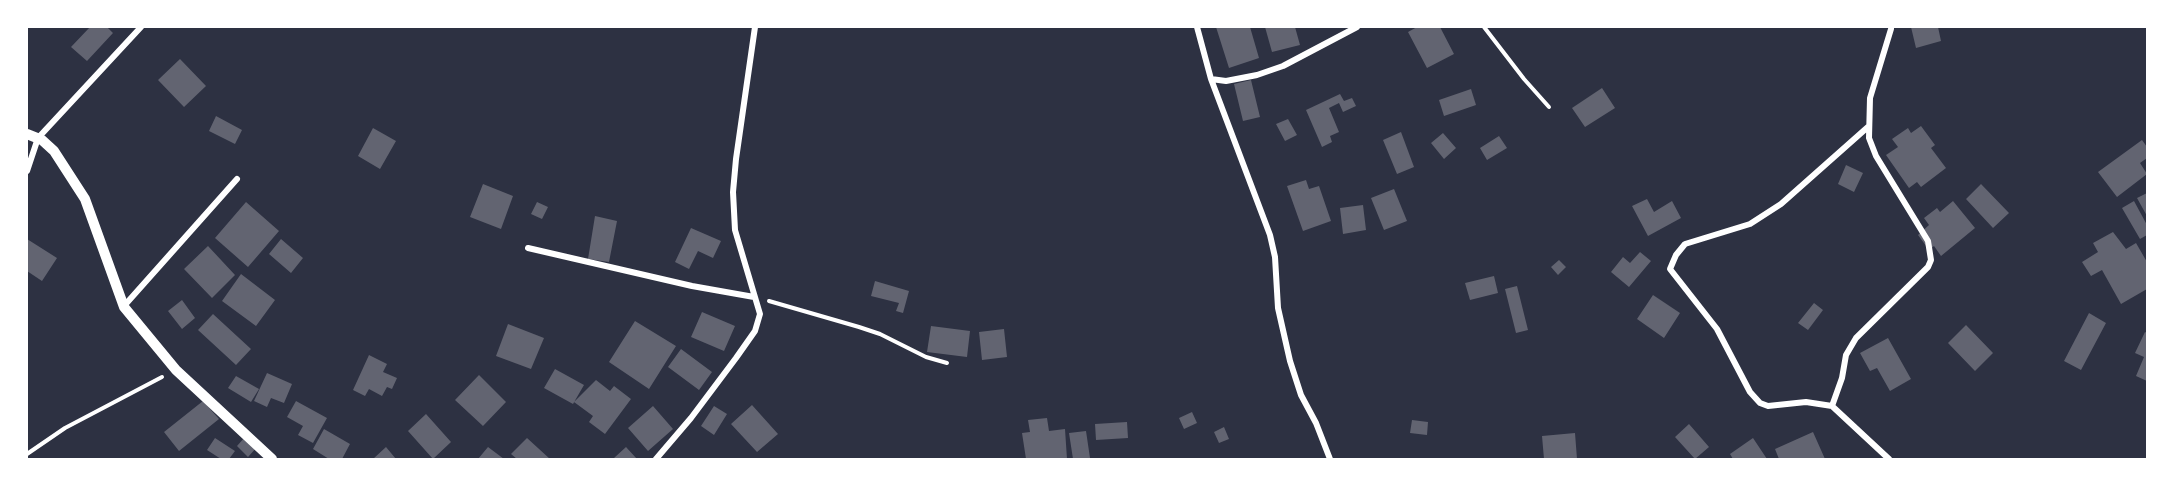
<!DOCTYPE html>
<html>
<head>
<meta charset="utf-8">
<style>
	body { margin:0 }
	#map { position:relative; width:2174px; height:486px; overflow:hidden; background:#2d3142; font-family:"Titillium Web",sans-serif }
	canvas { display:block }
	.frame { position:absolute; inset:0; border:28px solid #fff; pointer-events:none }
</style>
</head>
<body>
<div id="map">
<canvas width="2174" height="486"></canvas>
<div class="frame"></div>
</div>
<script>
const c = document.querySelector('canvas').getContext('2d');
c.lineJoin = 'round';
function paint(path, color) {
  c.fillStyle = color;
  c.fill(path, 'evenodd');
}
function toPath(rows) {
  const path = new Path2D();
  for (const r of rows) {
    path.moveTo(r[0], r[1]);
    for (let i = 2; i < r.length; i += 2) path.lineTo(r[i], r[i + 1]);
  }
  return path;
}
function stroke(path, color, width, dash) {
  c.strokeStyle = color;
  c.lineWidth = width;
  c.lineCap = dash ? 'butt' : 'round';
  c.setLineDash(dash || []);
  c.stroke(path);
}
const building = toPath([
	[90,27,107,27,113,33,87,61,71,47],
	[1216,27,1250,27,1259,58,1229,68],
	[1265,27,1295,27,1300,45,1272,52],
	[1417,27,1440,27,1454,54,1427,68,1408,32],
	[1911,27,1938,27,1941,41,1916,48],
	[180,59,206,86,184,107,158,80],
	[1251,80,1260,117,1243,121,1234,84],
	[1602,88,1615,108,1585,127,1572,108],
	[1471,89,1476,105,1444,116,1439,100],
	[1340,94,1344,101,1352,98,1356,106,1343,112,1339,103,1329,108,1339,132,1330,136,1332,142,1322,147,1306,110],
	[216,116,242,130,235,144,209,131],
	[1288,119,1297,135,1285,141,1276,124],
	[1921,126,1935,145,1931,148,1946,168,1921,187,1917,182,1909,188,1886,155,1898,147,1892,139,1908,128,1911,133],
	[373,128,396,141,380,169,358,156],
	[1401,132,1414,167,1397,174,1383,140],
	[1443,133,1456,148,1444,159,1431,143],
	[1499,136,1507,148,1487,160,1480,148],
	[2142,140,2147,147,2147,158,2140,163,2147,174,2117,197,2098,172],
	[1846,165,1863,173,1854,192,1838,184],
	[1306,180,1309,189,1319,186,1331,221,1303,231,1287,186],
	[483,184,513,196,501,229,470,217],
	[1981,184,2009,213,1993,228,1966,199],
	[1394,189,1407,221,1384,230,1371,198],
	[2147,193,2147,216,2137,198],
	[1647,199,1654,212,1672,201,1681,218,1648,236,1632,206],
	[1953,201,1975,228,1941,256,1934,246,1929,250,1918,235,1929,225,1924,218,1937,208,1940,212],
	[2134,201,2147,225,2147,235,2140,239,2122,208],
	[246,202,279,231,248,267,215,238],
	[537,202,548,207,542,219,531,214],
	[1363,205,1366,230,1343,234,1340,208],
	[595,216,617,221,609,262,588,259],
	[691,228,721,241,713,258,698,251,689,269,675,262],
	[2113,232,2126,249,2136,243,2147,262,2147,289,2121,304,2102,270,2091,276,2082,262,2098,252,2093,243],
	[27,239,57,258,42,281,27,271],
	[281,239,303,258,291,273,269,254],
	[208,246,235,275,212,298,184,269],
	[1640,252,1651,261,1629,287,1611,272,1623,257,1630,263],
	[1559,260,1566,267,1558,275,1551,267],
	[241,274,275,300,256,326,222,301],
	[1494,276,1498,293,1470,300,1465,283],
	[875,281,909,291,903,313,896,311,899,303,871,296],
	[1517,286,1528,330,1516,333,1505,289],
	[1653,295,1680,313,1664,338,1637,319],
	[182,300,195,318,182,329,168,311],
	[1814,303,1823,310,1808,330,1798,323],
	[702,312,735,326,724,351,691,337],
	[2089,313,2106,323,2081,370,2064,361],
	[213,314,251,349,236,365,198,330],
	[635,321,676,346,649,389,609,362],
	[508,324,544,338,531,369,496,356],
	[1966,325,1993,353,1975,371,1948,343],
	[931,326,970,331,967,357,927,352],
	[1004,329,1007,357,982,360,979,332],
	[2145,332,2147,333,2147,381,2136,376,2144,357,2135,353],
	[1888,338,1911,379,1890,391,1877,368,1870,371,1860,353],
	[681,349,712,372,699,390,668,367],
	[369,355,387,364,383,372,397,378,392,389,387,387,382,396,369,389,365,396,353,390],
	[555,369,584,385,573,404,544,388],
	[267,373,292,384,284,403,271,398,267,407,254,401],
	[479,375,506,402,483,426,455,400],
	[236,376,259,389,251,402,228,388],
	[596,380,610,391,614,386,631,399,605,434,589,422,593,416,574,402],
	[203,401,219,419,179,451,164,432],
	[296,401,327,418,313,443,298,435,303,426,287,417],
	[752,405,778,434,757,452,731,424],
	[653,406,673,429,648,451,628,428],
	[714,406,727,414,714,435,701,426],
	[1192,412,1197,423,1184,429,1179,418],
	[426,414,451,442,433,459,408,431],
	[1047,418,1049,431,1065,429,1067,459,1026,459,1022,433,1030,432,1028,420],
	[1412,420,1428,422,1427,435,1410,433],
	[1127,422,1128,438,1096,440,1095,424],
	[1689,424,1709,447,1695,459,1675,437],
	[1224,427,1229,439,1219,443,1214,432],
	[324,429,350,444,342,459,329,459,313,449],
	[1086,431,1090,458,1073,459,1069,433],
	[1813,432,1825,459,1779,459,1775,449],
	[1575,433,1577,459,1544,459,1542,436],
	[245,437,257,447,248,457,237,446],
	[215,438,235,451,229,459,221,459,207,450],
	[527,438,550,459,517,459,511,454],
	[1753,438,1767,459,1733,459,1730,454],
	[386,447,396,459,373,459],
	[488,447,504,459,478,459],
	[626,447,637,459,615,459,614,458]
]);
const path = toPath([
	[1484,27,1524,79,1549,107],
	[769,301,859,327,880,334,926,357,947,363],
	[27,454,65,428,162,377]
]);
const minor = toPath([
	[1197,27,1211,79,1226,81,1257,75,1283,66,1357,27],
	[1211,79,1270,235,1275,257,1278,308,1290,361,1301,395,1316,423,1330,459],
	[27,171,38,138,141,27],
	[528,248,692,286,754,297],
	[124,306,237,179],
	[1832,406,1806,402,1768,406,1760,403,1750,392,1717,329,1670,269,1676,255,1685,244,1750,224,1781,204,1869,126],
	[656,459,691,418,736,358,755,331,760,314,735,230,733,192,736,159,755,27],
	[1889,459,1832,406,1842,378,1846,355,1856,338,1928,267,1931,260,1928,241,1876,156,1869,138,1870,98,1891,29]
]);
const tertiary = toPath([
	[27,134,42,140,54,151,85,199,124,307,176,370,272,459]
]);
paint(building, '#626471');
stroke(path, '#fff', 4);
stroke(minor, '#fff', 6);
stroke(tertiary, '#fff', 10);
</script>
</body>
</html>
